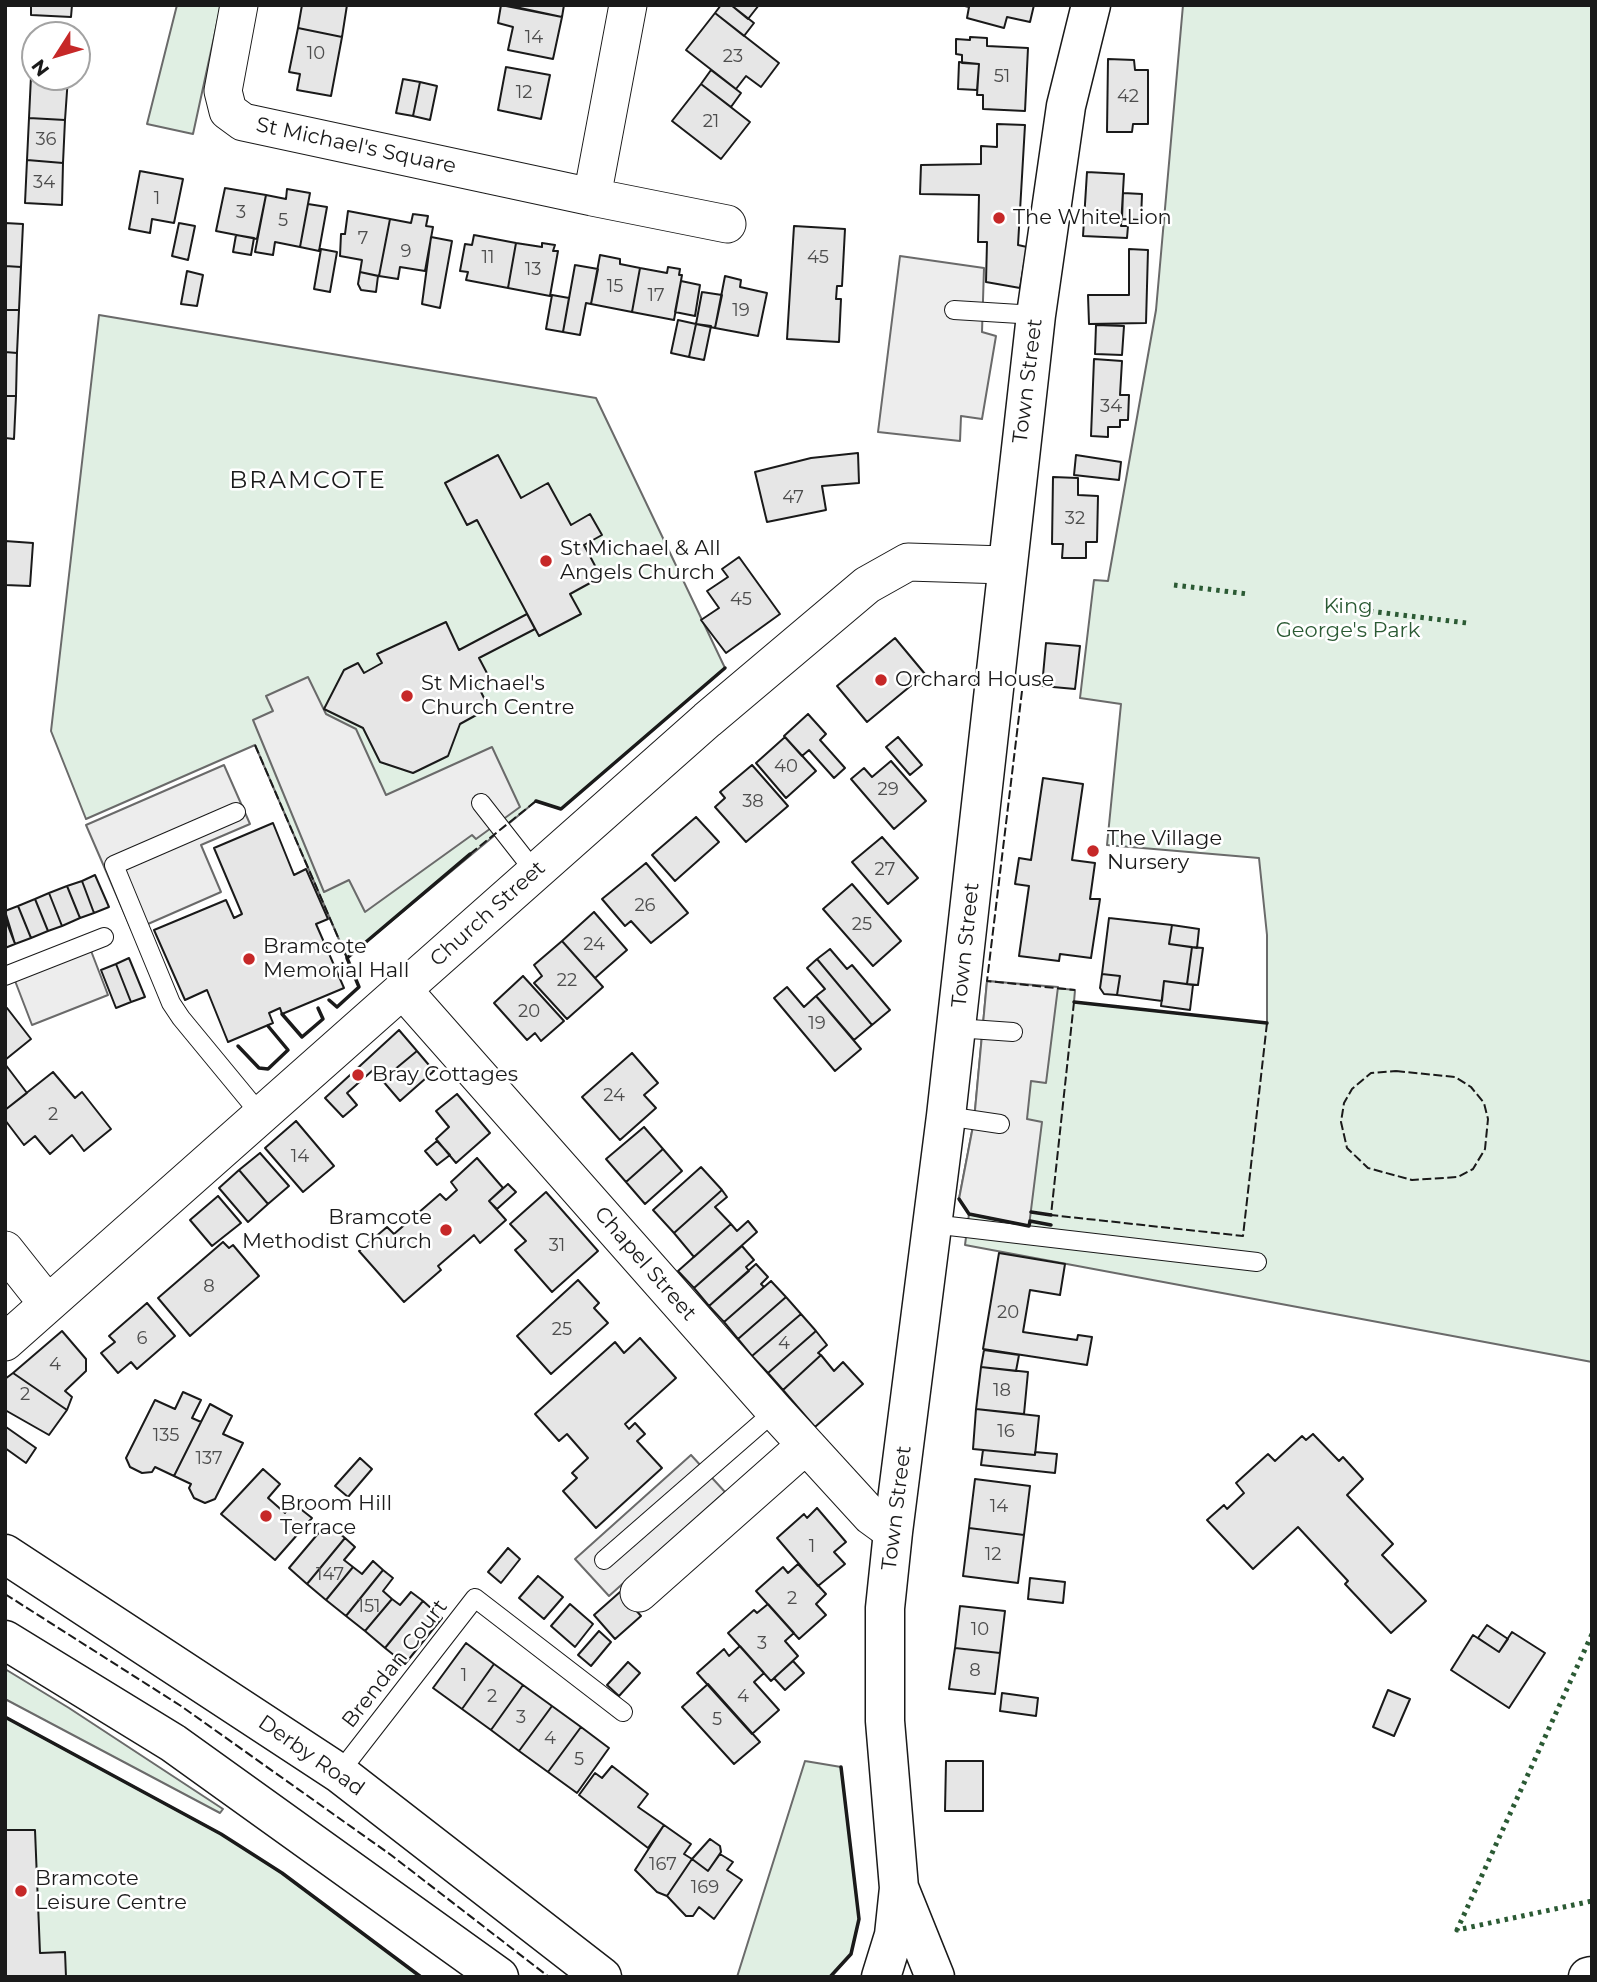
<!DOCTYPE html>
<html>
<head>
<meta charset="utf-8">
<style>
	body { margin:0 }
	#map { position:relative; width:1597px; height:1982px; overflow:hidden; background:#fff; font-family:Montserrat,sans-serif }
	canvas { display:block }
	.frame { position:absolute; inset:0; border:7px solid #1a1a1a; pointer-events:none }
	.north { position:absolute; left:21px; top:21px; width:70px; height:70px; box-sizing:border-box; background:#fff; border:2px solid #a3a3a3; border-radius:50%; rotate:233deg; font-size:19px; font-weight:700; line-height:28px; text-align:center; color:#1a1a1a }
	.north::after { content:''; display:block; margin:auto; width:24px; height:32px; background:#c62828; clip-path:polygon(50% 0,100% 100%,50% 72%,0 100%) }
</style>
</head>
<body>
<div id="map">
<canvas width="1597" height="1982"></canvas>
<div class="frame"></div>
<div class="north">N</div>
</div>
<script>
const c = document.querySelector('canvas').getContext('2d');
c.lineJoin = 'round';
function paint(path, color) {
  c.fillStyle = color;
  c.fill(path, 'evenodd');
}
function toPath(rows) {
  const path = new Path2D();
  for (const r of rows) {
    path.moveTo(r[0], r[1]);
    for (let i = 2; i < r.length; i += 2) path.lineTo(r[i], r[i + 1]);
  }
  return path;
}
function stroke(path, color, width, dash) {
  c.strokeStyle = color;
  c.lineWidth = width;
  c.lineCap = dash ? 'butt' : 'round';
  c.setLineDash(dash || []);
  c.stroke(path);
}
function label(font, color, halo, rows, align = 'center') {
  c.font = font + ' Montserrat,sans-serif';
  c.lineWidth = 5;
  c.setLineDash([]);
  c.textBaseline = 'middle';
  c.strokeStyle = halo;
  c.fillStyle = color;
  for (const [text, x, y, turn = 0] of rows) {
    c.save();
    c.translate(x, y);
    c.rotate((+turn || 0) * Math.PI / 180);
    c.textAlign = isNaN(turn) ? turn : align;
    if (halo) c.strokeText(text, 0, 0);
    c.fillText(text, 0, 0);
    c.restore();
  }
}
const green = toPath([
	[177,5,221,5,193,134,147,124,177,5],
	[1183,5,1592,5,1592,1362,965,1245,969,1214,959,1199,974,1121,987,981,1075,990,1074,1002,1267,1023,1267,935,1259,858,1107,845,1121,704,1080,698,1094,580,1108,581,1156,310,1183,5],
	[99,315,596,398,725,668,561,809,536,801,347,958,255,745,86,819,51,731,99,315],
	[5,1669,69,1708,223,1809,220,1813,5,1699,5,1669],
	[5,1717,221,1834,282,1873,421,1977,5,1977,5,1717],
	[805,1761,841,1767,859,1919,851,1954,830,1977,737,1977,805,1761]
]);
const parking = toPath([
	[900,256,984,268,982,332,996,336,982,419,961,416,960,441,878,432,900,256],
	[308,677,326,714,356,729,386,795,492,747,520,807,476,839,472,835,365,912,349,880,324,892,253,720,273,711,266,696,308,677],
	[224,765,250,824,201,845,221,892,132,931,86,825,224,765],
	[88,943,108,995,32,1025,12,973,88,943],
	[987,981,1058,987,1046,1083,1031,1081,1027,1119,1042,1122,1029,1226,969,1214,959,1199,974,1121,987,981],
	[691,1455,725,1492,609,1596,575,1559,691,1455]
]);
const building = toPath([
	[31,5,72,5,71,17,31,15,31,5],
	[302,5,347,5,342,37,298,28,302,5],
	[501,5,562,17,553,59,508,50,513,27,498,23,501,5],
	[506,5,564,5,562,17,506,5],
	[721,5,731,5,754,23,744,36,715,13,721,5],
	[731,5,759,5,748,19,731,5],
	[961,5,1034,5,1030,22,1007,17,1004,28,967,18,969,7,961,5],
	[715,13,779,63,761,87,746,76,736,89,686,50,715,13],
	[298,28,342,37,331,96,297,90,300,74,289,72,298,28],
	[33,33,70,35,35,35,35,76,31,76,33,33],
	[970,37,987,38,987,46,1028,48,1025,111,983,109,983,95,977,95,979,64,962,63,962,55,956,54,956,39,970,40,970,37],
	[1108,59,1134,60,1135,70,1148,70,1148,124,1133,124,1132,132,1107,132,1108,59],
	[959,62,979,64,977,90,958,89,959,62],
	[506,67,550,75,541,119,498,110,506,67],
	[711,70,741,93,731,107,701,84,711,70],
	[31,76,68,77,65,120,29,118,31,76],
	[403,79,420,82,413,116,396,113,403,79],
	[420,82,437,86,430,120,413,116,420,82],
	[701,84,750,122,721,159,672,121,701,84],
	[29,118,65,120,63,163,27,160,29,118],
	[997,124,1025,125,1018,245,1027,247,1020,288,986,282,987,242,978,242,979,195,920,194,921,165,981,164,981,146,997,147,997,124],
	[27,160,63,163,62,205,25,203,27,160],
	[140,171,183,179,174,223,152,219,150,233,129,229,140,171],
	[1087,172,1124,174,1121,226,1128,226,1127,238,1083,236,1087,172],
	[225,188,266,195,257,239,216,231,225,188],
	[287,189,310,193,300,247,275,242,273,255,255,252,266,195,286,199,287,189],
	[1123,193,1142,194,1141,220,1122,219,1123,193],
	[308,204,327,207,319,251,300,247,308,204],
	[348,211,390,219,379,276,360,272,362,260,340,256,341,234,345,234,348,211],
	[413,214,428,216,426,226,433,227,425,271,400,267,398,279,379,276,390,219,411,223,413,214],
	[5,223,23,224,21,267,5,266,5,223],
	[179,223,195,226,188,260,172,256,179,223],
	[794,226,845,229,842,286,837,286,836,299,841,299,839,342,787,339,794,226],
	[236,235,254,238,251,255,233,252,236,235],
	[474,235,516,243,508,288,466,280,468,272,460,271,465,244,472,245,474,235],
	[431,237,452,241,440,308,422,304,431,237],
	[516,243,542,247,542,243,555,245,553,251,558,251,550,296,508,288,516,243],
	[321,249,337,252,330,292,314,289,321,249],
	[1129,249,1148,250,1146,323,1089,324,1088,295,1129,295,1129,249],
	[600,255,620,259,620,264,640,268,632,312,591,304,600,255],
	[575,265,598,269,591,304,586,303,580,335,563,332,575,265],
	[5,266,21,267,19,310,5,310,5,266],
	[668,267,680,269,679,275,682,275,674,320,632,312,640,268,667,273,668,267],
	[187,271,203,275,197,306,181,304,187,271],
	[360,272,378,276,376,292,361,290,358,284,360,272],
	[725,276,741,280,740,287,767,293,758,336,715,328,725,276],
	[681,281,700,285,695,316,675,312,681,281],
	[702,292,722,295,715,328,696,324,702,292],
	[552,295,569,298,563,332,546,329,552,295],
	[5,310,19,310,17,353,5,352,5,310],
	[678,320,696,324,689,357,671,353,678,320],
	[696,324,711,326,704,360,689,357,696,324],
	[1096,325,1124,326,1122,355,1095,354,1096,325],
	[5,352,17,353,16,396,5,396,5,352],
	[1094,359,1122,361,1120,395,1129,395,1128,420,1120,420,1120,427,1108,427,1108,437,1091,436,1094,359],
	[5,396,16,396,14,439,5,438,5,396],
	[858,453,859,483,822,486,826,510,767,522,755,472,811,458,858,453],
	[498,455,521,498,548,483,571,525,590,514,602,535,584,545,601,577,570,594,581,614,539,636,477,520,467,525,445,483,498,455],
	[1076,455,1121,462,1119,480,1074,475,1076,455],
	[1053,477,1078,478,1078,495,1098,496,1097,542,1086,542,1086,558,1062,558,1063,544,1052,544,1053,477],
	[5,541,33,543,30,586,5,585,5,541],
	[739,557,780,614,726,653,701,620,719,608,707,591,728,577,722,569,739,557],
	[527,614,535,629,479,658,489,677,477,684,489,708,460,724,448,756,413,773,380,762,363,728,324,709,344,670,358,663,364,673,382,663,377,654,446,622,459,650,527,614],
	[895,638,925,674,867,722,837,686,895,638],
	[1046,643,1080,646,1075,689,1042,686,1046,643],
	[808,714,826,734,820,740,845,768,834,778,809,750,802,756,784,736,808,714],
	[785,737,816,771,786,798,756,763,785,737],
	[898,737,922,765,910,775,886,747,898,737],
	[891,761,926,801,894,829,851,779,864,768,872,777,891,761],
	[752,765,788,806,746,842,715,807,725,798,720,792,752,765],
	[1043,778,1083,784,1072,860,1095,863,1090,899,1100,899,1091,958,1060,954,1059,961,1019,956,1029,886,1015,884,1019,858,1031,860,1043,778],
	[696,817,719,842,675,881,652,855,696,817],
	[273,823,294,875,306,869,328,919,316,924,344,988,282,1014,280,1008,269,1013,273,1023,228,1042,207,990,185,1000,154,930,226,900,234,918,242,914,214,848,273,823],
	[882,837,918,878,888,904,852,862,882,837],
	[646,863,688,913,651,943,631,921,625,926,602,899,646,863],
	[95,875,109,907,94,913,82,881,95,875],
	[82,881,94,913,80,918,67,886,82,881],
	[852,884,901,941,873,966,823,909,852,884],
	[67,886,80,918,62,926,49,893,67,886],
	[49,893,62,926,48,931,35,899,49,893],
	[35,899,48,931,31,938,18,906,35,899],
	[18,906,31,938,15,944,5,911,18,906],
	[594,912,627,950,595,978,562,941,594,912],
	[5,918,15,944,5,948,5,918],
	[1109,918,1172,925,1169,944,1192,947,1187,984,1164,981,1162,1001,1117,995,1120,976,1102,974,1109,918],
	[1172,925,1199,929,1197,948,1169,944,1172,925],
	[562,941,603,987,567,1019,534,983,542,976,534,965,562,941],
	[1192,947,1203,948,1198,985,1187,984,1192,947],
	[830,949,847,969,852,965,890,1010,872,1025,817,959,830,949],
	[129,958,145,997,131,1002,116,964,129,958],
	[817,959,872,1025,854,1040,816,996,825,989,807,968,817,959],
	[116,964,131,1002,116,1008,101,970,116,964],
	[1102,974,1120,976,1117,995,1104,994,1100,988,1102,974],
	[523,976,564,1021,541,1041,535,1033,527,1040,494,1003,523,976],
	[1164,981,1193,985,1190,1010,1161,1006,1164,981],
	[787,987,804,1007,816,996,861,1049,835,1071,774,998,787,987],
	[7,1008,31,1039,5,1060,5,1009,7,1008],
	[399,1030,417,1051,382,1080,373,1070,347,1093,357,1105,343,1117,325,1098,399,1030],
	[417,1051,434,1071,400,1101,382,1080,417,1051],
	[632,1053,658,1083,644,1095,656,1108,620,1140,582,1097,632,1053],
	[5,1064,27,1093,5,1110,5,1064],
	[53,1072,75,1098,82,1092,111,1129,84,1151,72,1135,50,1154,35,1136,24,1145,5,1120,5,1110,53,1072],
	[457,1094,490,1133,456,1163,436,1139,449,1127,436,1111,457,1094],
	[296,1121,334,1166,303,1192,265,1148,296,1121],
	[644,1127,663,1149,626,1182,606,1159,644,1127],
	[437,1141,450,1155,437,1165,425,1151,437,1141],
	[663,1149,682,1171,645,1204,626,1182,663,1149],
	[260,1153,289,1186,268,1204,239,1170,260,1153],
	[477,1158,503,1188,489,1201,506,1220,480,1243,474,1235,438,1266,441,1270,404,1302,359,1251,387,1227,394,1234,440,1194,446,1200,457,1190,451,1182,477,1158],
	[701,1167,722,1190,674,1233,653,1210,701,1167],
	[239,1170,268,1204,248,1222,219,1188,239,1170],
	[508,1184,516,1192,497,1209,489,1201,508,1184],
	[722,1190,727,1197,715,1207,731,1224,694,1257,674,1233,722,1190],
	[546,1192,598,1251,552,1292,515,1250,526,1241,510,1224,546,1192],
	[218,1196,241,1223,212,1246,190,1220,218,1196],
	[748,1221,757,1232,694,1288,678,1271,731,1224,737,1231,748,1221],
	[223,1242,229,1248,233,1245,259,1276,190,1336,158,1298,223,1242],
	[742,1246,754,1260,746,1267,749,1271,709,1306,694,1288,742,1246],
	[999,1253,1065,1264,1060,1295,1030,1290,1023,1332,1077,1340,1078,1335,1092,1337,1087,1365,983,1349,999,1253],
	[756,1264,768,1277,761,1284,764,1287,724,1322,709,1306,756,1264],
	[578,1280,599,1303,594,1308,608,1323,551,1374,517,1336,578,1280],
	[771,1281,786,1297,738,1339,724,1322,771,1281],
	[786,1297,801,1314,752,1356,738,1339,786,1297],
	[147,1303,175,1336,137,1369,131,1362,118,1373,101,1353,115,1342,109,1336,147,1303],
	[801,1314,816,1331,768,1373,752,1356,801,1314],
	[62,1331,86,1359,86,1371,65,1391,72,1397,67,1410,13,1373,62,1331],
	[816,1331,827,1345,818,1353,821,1355,783,1390,768,1373,816,1331],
	[640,1338,676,1378,625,1424,629,1429,635,1423,645,1434,637,1441,662,1468,596,1528,563,1491,577,1478,572,1473,588,1458,567,1434,559,1441,535,1414,615,1342,624,1353,640,1338],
	[984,1350,1019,1355,1016,1371,981,1367,984,1350],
	[821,1355,834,1371,843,1362,863,1384,815,1427,783,1390,821,1355],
	[981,1367,1028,1372,1024,1414,976,1409,981,1367],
	[13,1373,67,1410,49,1435,5,1410,5,1379,13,1373],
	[183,1392,201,1400,192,1418,201,1422,174,1476,155,1467,152,1472,142,1473,130,1467,126,1458,155,1400,175,1409,183,1392],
	[210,1404,232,1416,223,1434,243,1443,215,1499,205,1503,194,1498,189,1488,191,1484,174,1476,210,1404],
	[976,1409,1039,1416,1035,1455,973,1449,976,1409],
	[6,1427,36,1448,26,1463,5,1448,6,1427],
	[1313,1434,1339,1461,1343,1457,1363,1479,1347,1495,1393,1544,1382,1555,1426,1601,1391,1633,1345,1584,1348,1581,1298,1527,1253,1569,1207,1520,1224,1505,1227,1509,1244,1493,1236,1483,1268,1454,1275,1461,1302,1436,1306,1440,1313,1434],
	[983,1450,1035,1455,1035,1452,1057,1454,1055,1473,981,1465,983,1450],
	[360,1458,372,1469,348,1497,335,1486,360,1458],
	[263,1469,280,1484,268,1498,285,1513,293,1503,312,1518,275,1560,221,1514,263,1469],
	[975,1479,1030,1486,1024,1535,969,1528,975,1479],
	[817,1508,846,1542,834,1552,845,1564,818,1586,777,1538,804,1514,807,1518,817,1508],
	[327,1523,345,1538,307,1584,289,1568,327,1523],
	[969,1528,1024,1535,1018,1583,963,1576,969,1528],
	[345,1538,355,1547,344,1560,353,1567,326,1600,307,1584,345,1538],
	[508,1548,520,1559,501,1583,488,1572,508,1548],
	[373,1561,383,1570,346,1616,326,1600,353,1567,362,1574,373,1561],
	[798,1564,826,1594,816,1604,826,1615,799,1639,756,1591,783,1567,788,1573,798,1564],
	[383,1570,393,1578,383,1591,392,1599,365,1631,346,1616,383,1570],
	[538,1576,563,1597,544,1619,519,1598,538,1576],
	[1030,1578,1065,1582,1063,1603,1028,1599,1030,1578],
	[411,1592,423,1601,385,1648,365,1631,392,1599,400,1605,411,1592],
	[620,1592,641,1616,615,1639,594,1615,620,1592],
	[423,1601,442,1618,405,1664,385,1648,423,1601],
	[570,1604,593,1624,575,1647,551,1626,570,1604],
	[768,1604,794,1633,785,1641,798,1656,771,1681,728,1633,754,1610,757,1613,768,1604],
	[960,1606,1005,1611,1000,1653,955,1648,960,1606],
	[1487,1625,1508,1639,1499,1652,1478,1638,1487,1625],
	[599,1631,611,1642,591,1666,578,1655,599,1631],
	[1512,1632,1545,1653,1509,1708,1451,1670,1473,1635,1499,1652,1512,1632],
	[466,1643,494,1664,462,1709,433,1688,466,1643],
	[740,1646,764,1673,754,1682,779,1710,752,1734,697,1673,724,1649,729,1656,740,1646],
	[955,1648,1000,1653,995,1694,949,1689,955,1648],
	[793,1661,804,1673,785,1690,774,1678,793,1661],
	[628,1662,640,1673,619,1696,607,1685,628,1662],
	[494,1664,523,1685,491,1730,462,1709,494,1664],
	[708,1684,760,1742,734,1764,682,1707,708,1684],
	[523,1685,552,1706,519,1751,491,1730,523,1685],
	[1388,1690,1410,1699,1394,1736,1373,1727,1388,1690],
	[1002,1693,1038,1698,1036,1716,1000,1711,1002,1693],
	[552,1706,581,1727,548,1772,519,1751,552,1706],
	[581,1727,609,1748,577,1793,548,1772,581,1727],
	[946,1761,983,1761,983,1811,945,1811,946,1761],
	[612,1766,648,1794,638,1807,664,1825,648,1848,579,1795,595,1773,602,1778,612,1766],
	[664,1825,691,1844,684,1854,692,1859,667,1896,657,1892,635,1870,664,1825],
	[5,1830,35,1830,40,1953,65,1952,66,1977,5,1977,5,1830],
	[710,1839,720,1846,721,1852,708,1871,692,1859,710,1839],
	[720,1854,733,1862,727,1870,742,1880,714,1919,699,1907,693,1916,686,1916,667,1896,692,1859,708,1871,720,1854]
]);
const service = toPath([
	[954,310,1036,315],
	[481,803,535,872],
	[236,812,114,865,171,1003,181,1018,261,1115],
	[5,976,104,937],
	[956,1028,1013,1032],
	[946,1116,1000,1124],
	[932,1224,1257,1262],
	[604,1560,775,1411],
	[339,1773,475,1598,623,1712]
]);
const minor = toPath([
	[239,5,223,91,228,111,243,122,592,197,628,5],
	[592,197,727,224],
	[403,990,775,1411,871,1516,893,1532],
	[5,1250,47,1303],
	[5,1342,707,720,867,585,908,562,1005,565],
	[639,1593,806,1445]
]);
const tertiary = toPath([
	[900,1890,935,1977],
	[881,1977,894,1935,899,1888,885,1721,885,1608,893,1532,946,1116,1036,315,1066,106,1091,5]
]);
const trunk = toPath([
	[5,1554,339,1773,602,1977],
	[5,1640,173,1743,499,1977],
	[1588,1977,1592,1976]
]);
const hedge = toPath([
	[1174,585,1248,594],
	[1336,607,1467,623],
	[1592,1634,1457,1930,1592,1901]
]);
const fence = toPath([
	[1022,691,987,981,1075,990],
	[255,745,347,958],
	[470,854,536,801],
	[1074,1002,1051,1215,1243,1236,1267,1023],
	[1396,1071,1455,1077,1471,1087,1484,1103,1488,1119,1485,1149,1473,1169,1458,1177,1412,1180,1368,1168,1347,1148,1341,1122,1344,1103,1352,1089,1371,1073,1396,1071],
	[5,1594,181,1706,391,1855,549,1977]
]);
const wall = toPath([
	[536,801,561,809,725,668],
	[329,1000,337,1007,359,987,347,958,470,854],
	[1074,1002,1267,1023],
	[282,1014,302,1037,323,1019,318,1008],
	[238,1046,259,1068,268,1069,288,1050,268,1026],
	[959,1199,969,1214,1029,1226,1030,1221,1051,1225],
	[1031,1212,1051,1215],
	[5,1717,221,1834,282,1873,421,1977],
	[830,1977,851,1954,859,1919,841,1767]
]);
const markers = [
	[999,218,7,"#c62828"],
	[546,561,7,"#c62828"],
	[881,680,7,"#c62828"],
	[407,696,7,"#c62828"],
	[1093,851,7,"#c62828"],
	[249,959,7,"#c62828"],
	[358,1075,7,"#c62828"],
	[446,1230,7,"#c62828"],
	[266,1516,7,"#c62828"],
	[21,1891,7,"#c62828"]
];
const numberNames = [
	["14",534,38],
	["10",316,54],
	["23",733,57],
	["51",1002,77],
	["12",524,93],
	["42",1128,97],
	["21",711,122],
	["36",46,140],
	["34",44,183],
	["1",157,199],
	["3",241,213],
	["5",283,221],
	["7",363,239],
	["9",406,252],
	["11",488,258],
	["45",818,258],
	["13",533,270],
	["15",615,287],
	["17",656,296],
	["19",741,311],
	["34",1111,407],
	["47",793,498],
	["32",1075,519],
	["45",741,600],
	["40",786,767],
	["29",888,790],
	["38",753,802],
	["27",885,870],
	["26",645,906],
	["25",862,925],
	["24",594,945],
	["22",567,981],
	["20",529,1012],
	["19",817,1024],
	["24",614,1096],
	["2",53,1115],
	["14",300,1157],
	["31",557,1246],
	["8",209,1287],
	["20",1008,1313],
	["25",562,1330],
	["6",142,1339],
	["4",784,1344],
	["4",55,1365],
	["18",1002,1391],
	["2",25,1395],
	["16",1006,1432],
	["135",166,1436],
	["137",209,1459],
	["14",999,1507],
	["1",812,1547],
	["12",993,1555],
	["147",330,1575],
	["2",792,1599],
	["151",369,1607],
	["10",980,1630],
	["3",762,1644],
	["8",975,1671],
	["1",464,1676],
	["2",492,1697],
	["4",743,1697],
	["3",521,1718],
	["5",717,1720],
	["4",550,1739],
	["5",579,1760],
	["167",663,1865],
	["169",705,1888]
];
const streetNames = [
	["St Michael's Square",356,146,12],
	["Town Street",1028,381,-83],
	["Church Street",488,914,-42],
	["Town Street",966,945,-84],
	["Chapel Street",645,1264,49],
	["Town Street",897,1508,-83],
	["Brendan Court",395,1664,-52],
	["Derby Road",311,1756,35]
];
const poiNames = [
	["The White Lion",1013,218],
	["St Michael & All",560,549],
	["Angels Church",560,573],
	["Orchard House",895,680],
	["St Michael's",421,684],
	["Church Centre",421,708],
	["The Village",1107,839],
	["Nursery",1107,863],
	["Bramcote",263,947],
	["Memorial Hall",263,971],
	["Bray Cottages",372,1075],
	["Bramcote",432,1218,"right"],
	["Methodist Church",432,1242,"right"],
	["Broom Hill",280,1504],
	["Terrace",280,1528],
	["Bramcote",35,1879],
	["Leisure Centre",35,1903]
];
const parkNames = [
	["King",1348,607],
	["George's Park",1348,631]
];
const quarterNames = [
	["BRAMCOTE",308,481]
];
paint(green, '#e0efe3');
stroke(green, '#6a6a6a', 2);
paint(parking, '#ededed');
stroke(parking, '#6a6a6a', 2);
paint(building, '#e6e6e6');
stroke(building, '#1a1a1a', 2);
stroke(service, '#1a1a1a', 20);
stroke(minor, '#1a1a1a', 39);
stroke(tertiary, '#1a1a1a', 41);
stroke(trunk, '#1a1a1a', 41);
stroke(service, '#fff', 18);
stroke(minor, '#fff', 37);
stroke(tertiary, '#fff', 38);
stroke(trunk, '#fff', 38);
stroke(hedge, '#2b5a34', 5, [3.5, 5]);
stroke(fence, '#1a1a1a', 2, [9, 3.5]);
stroke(wall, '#1a1a1a', 3.5);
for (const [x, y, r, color] of markers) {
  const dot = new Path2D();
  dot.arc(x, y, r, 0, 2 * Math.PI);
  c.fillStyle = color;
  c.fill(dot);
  stroke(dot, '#fff', 2.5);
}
label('18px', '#4d4d4d', null, numberNames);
label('21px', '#1a1a1a', '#fff', streetNames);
label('21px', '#1a1a1a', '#fff', poiNames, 'left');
label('21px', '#2b5a34', '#fff', parkNames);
c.letterSpacing = '2px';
label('24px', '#1a1a1a', '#fff', quarterNames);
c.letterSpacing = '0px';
</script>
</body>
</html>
